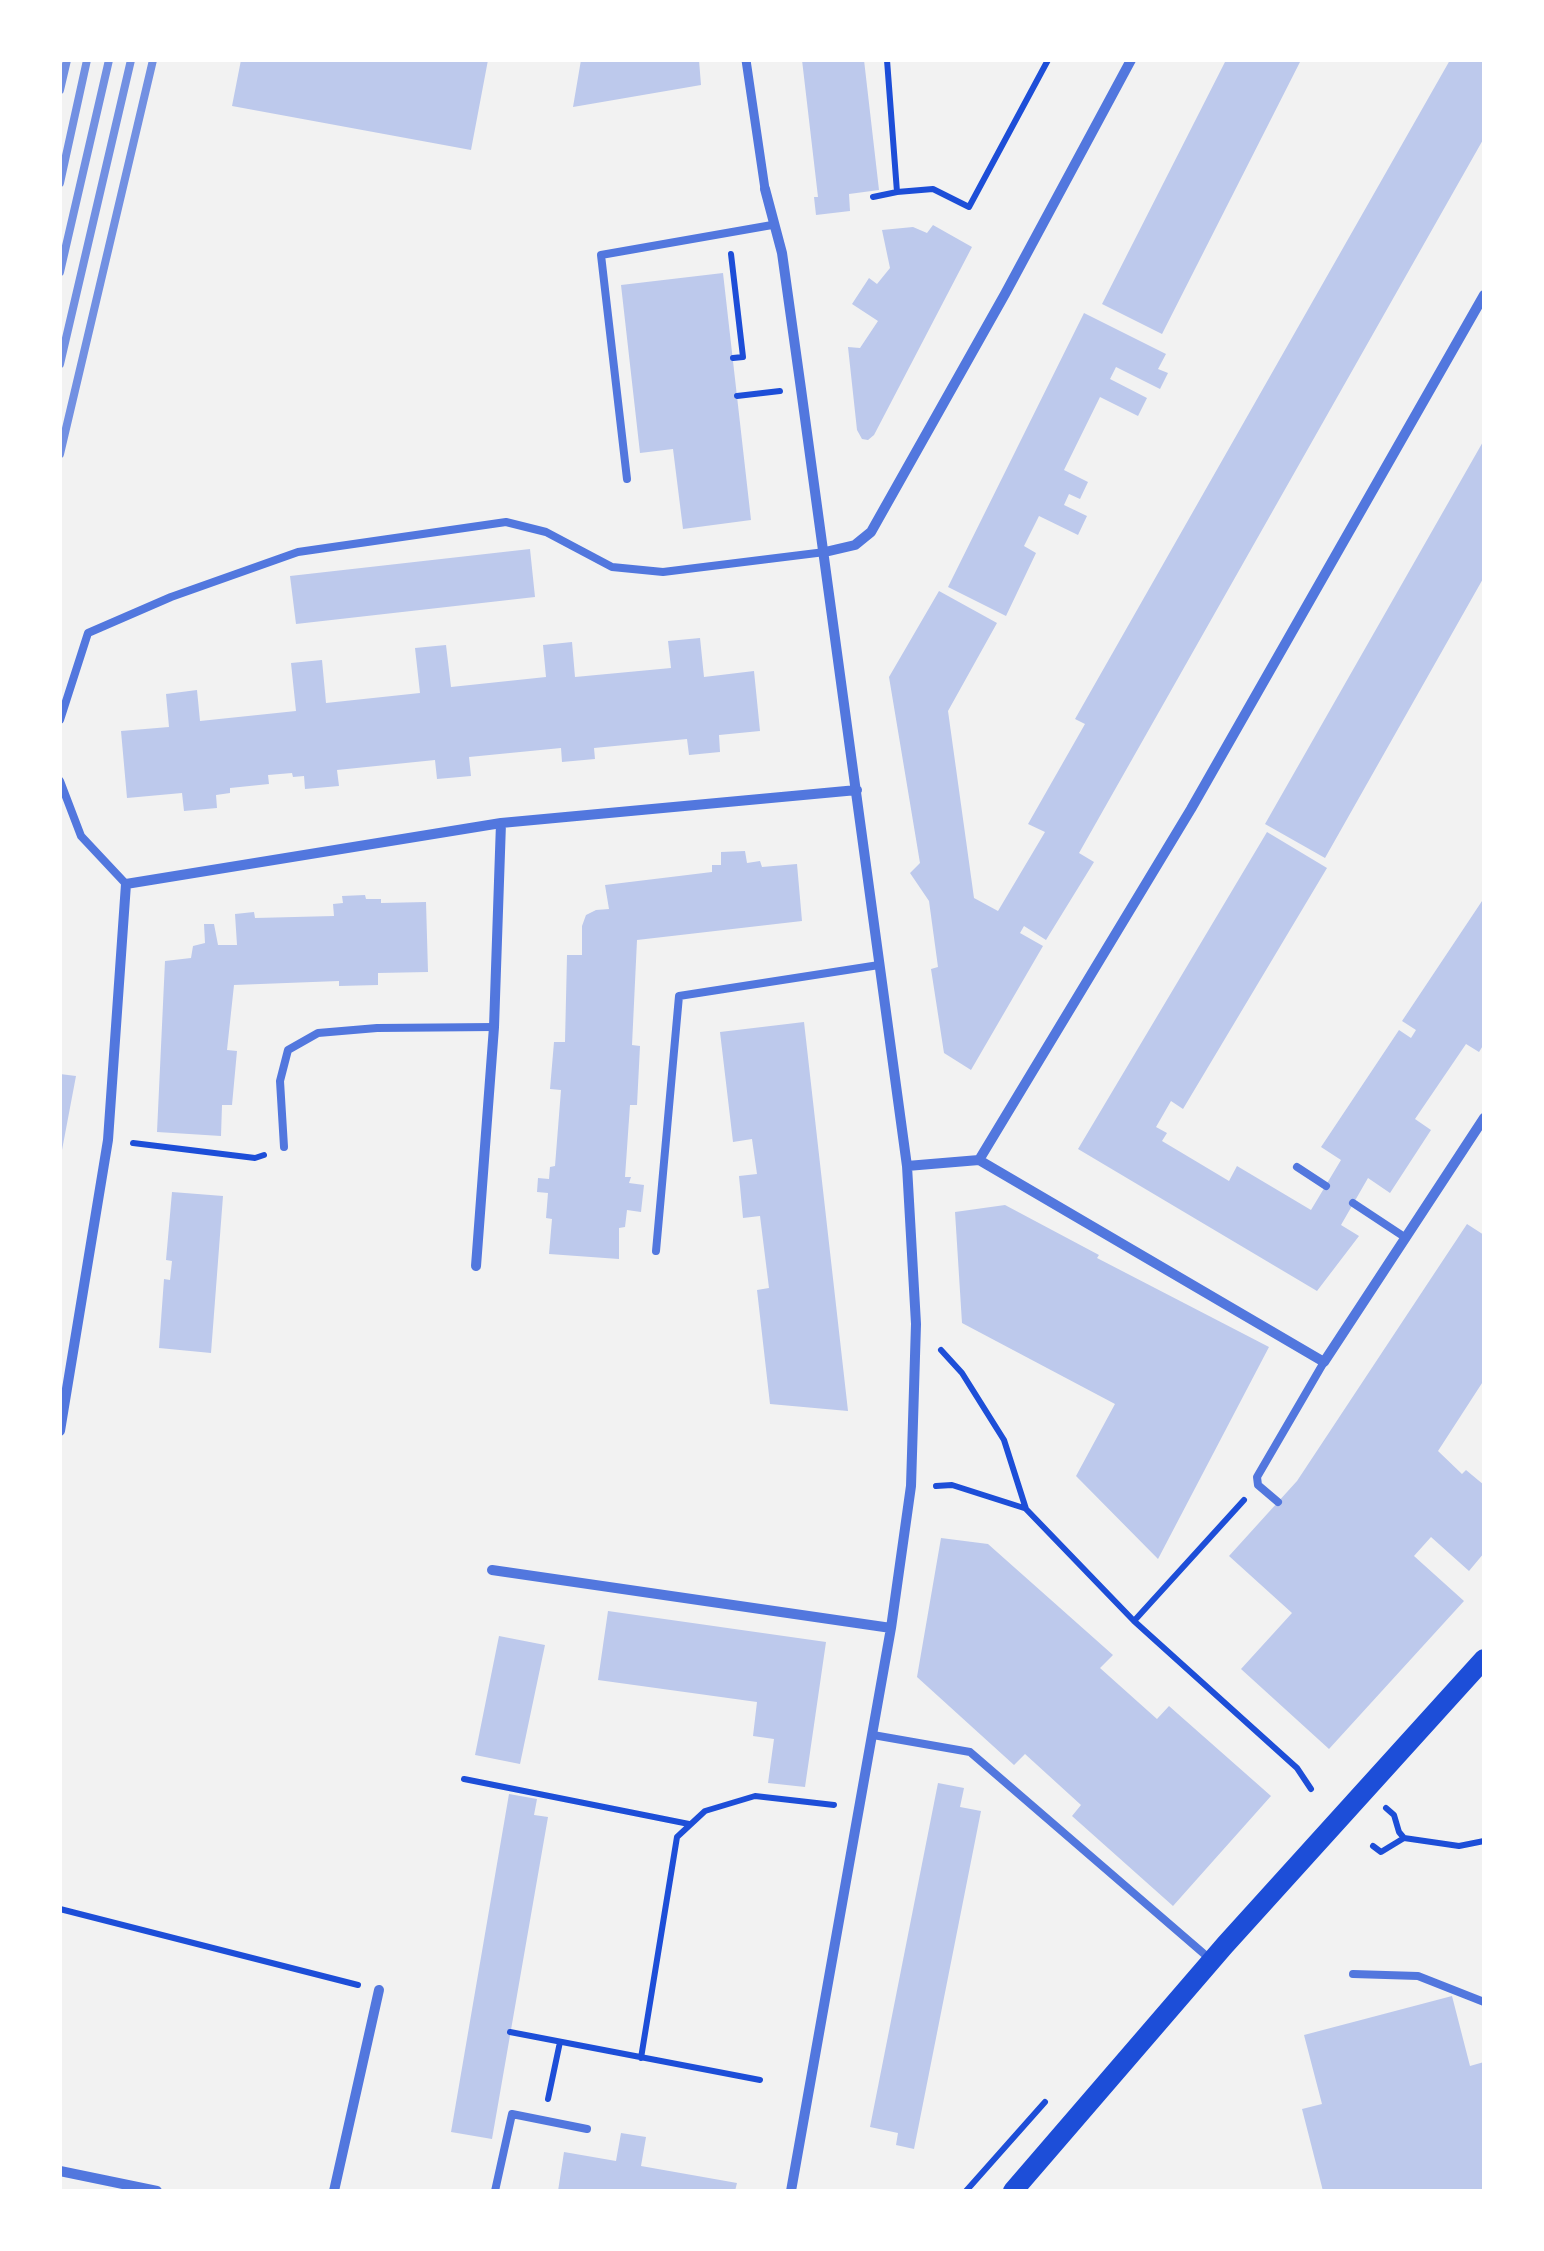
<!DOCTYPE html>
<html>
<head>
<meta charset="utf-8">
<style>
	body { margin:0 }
	#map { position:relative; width:1544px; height:2251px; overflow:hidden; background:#f2f2f2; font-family:"Exo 2",sans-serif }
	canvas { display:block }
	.frame { position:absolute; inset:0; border:62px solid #fff; pointer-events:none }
</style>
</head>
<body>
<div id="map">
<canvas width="1544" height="2251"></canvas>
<div class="frame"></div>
</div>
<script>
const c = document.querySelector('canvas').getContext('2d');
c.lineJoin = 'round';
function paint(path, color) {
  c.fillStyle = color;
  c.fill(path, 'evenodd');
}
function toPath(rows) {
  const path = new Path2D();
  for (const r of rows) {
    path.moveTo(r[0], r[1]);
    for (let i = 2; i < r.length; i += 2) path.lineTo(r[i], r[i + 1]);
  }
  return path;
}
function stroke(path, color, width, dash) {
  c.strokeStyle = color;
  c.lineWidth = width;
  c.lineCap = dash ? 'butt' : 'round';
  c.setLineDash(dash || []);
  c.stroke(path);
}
const building = toPath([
	[241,60,488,60,471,150,232,106],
	[581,60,699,60,701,85,573,107],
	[802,60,864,60,879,190,849,194,850,211,816,215,814,197,818,197],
	[1226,60,1301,60,1162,334,1102,304],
	[1450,60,1484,60,1484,138,1079,853,1094,862,1046,940,1024,926,1020,933,1043,946,971,1070,944,1053,931,969,938,967,929,901,910,873,920,863,889,677,939,591,997,623,948,711,974,898,998,911,1045,832,1028,824,1085,724,1075,719],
	[933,225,972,247,874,435,868,440,862,439,857,430,848,347,860,348,878,321,852,304,869,278,877,284,890,268,882,230,913,227,927,233],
	[723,273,751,520,683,529,673,449,640,453,621,285],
	[1084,313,1166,354,1158,369,1168,373,1160,389,1116,367,1110,379,1147,398,1138,416,1100,397,1064,470,1088,482,1080,499,1069,494,1064,505,1087,516,1078,535,1039,516,1024,546,1036,553,1006,616,948,587],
	[1484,440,1484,577,1325,858,1265,824],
	[530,549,535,597,296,624,290,576],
	[700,638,704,677,754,671,760,731,719,735,720,752,689,755,687,739,594,748,595,759,562,762,561,748,469,757,471,776,437,779,435,760,337,770,339,786,305,789,304,776,293,777,292,773,268,775,269,784,230,788,230,793,216,795,217,808,184,811,182,793,127,798,121,731,169,727,166,694,197,690,200,721,296,711,291,663,322,660,326,703,420,693,415,648,446,645,451,687,546,677,543,645,572,642,575,677,671,668,668,641],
	[1267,832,1327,868,1183,1109,1171,1101,1156,1127,1167,1133,1162,1141,1229,1181,1237,1166,1311,1210,1341,1160,1321,1147,1399,1030,1411,1038,1416,1030,1402,1021,1484,898,1484,1044,1479,1052,1466,1044,1415,1119,1431,1130,1390,1193,1368,1178,1341,1225,1359,1236,1317,1291,1078,1149],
	[745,851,747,863,760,861,762,867,797,864,802,921,637,940,632,1045,640,1046,637,1105,630,1105,625,1177,631,1177,629,1183,644,1185,641,1212,627,1210,625,1227,619,1228,619,1259,549,1254,552,1219,546,1218,548,1193,537,1192,538,1178,549,1179,550,1167,555,1166,561,1090,550,1089,554,1042,565,1042,567,955,582,955,582,926,586,915,596,910,609,909,605,885,712,872,712,865,721,865,721,852],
	[365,895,366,899,381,899,381,903,426,902,428,972,378,973,378,985,339,986,339,981,234,985,227,1050,237,1051,232,1105,222,1105,221,1136,157,1132,165,961,191,958,193,946,205,943,204,924,214,924,218,945,237,945,235,914,254,912,255,918,334,916,333,904,343,903,342,896],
	[804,1022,824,1199,848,1411,770,1404,757,1290,769,1288,760,1216,743,1218,739,1176,757,1174,752,1139,733,1142,720,1032],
	[60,1074,76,1076,62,1150,60,1150],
	[172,1192,223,1196,211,1353,159,1348,164,1279,170,1280,172,1261,166,1260],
	[1005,1205,1099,1255,1097,1258,1269,1347,1158,1559,1076,1476,1115,1404,962,1323,955,1212],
	[1467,1224,1484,1235,1484,1380,1438,1451,1462,1474,1466,1470,1484,1485,1484,1553,1469,1571,1431,1537,1414,1556,1464,1601,1329,1749,1241,1669,1292,1613,1229,1556,1297,1481],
	[941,1538,988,1544,1113,1655,1100,1668,1157,1719,1169,1706,1271,1796,1173,1906,1072,1816,1081,1805,1025,1754,1014,1765,917,1677],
	[608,1611,826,1642,805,1787,768,1783,774,1739,753,1736,757,1702,598,1680],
	[499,1636,545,1645,520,1764,475,1755],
	[938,1783,964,1788,960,1807,981,1811,914,2149,896,2145,898,2133,870,2127],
	[509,1794,537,1799,534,1815,548,1817,492,2139,451,2132],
	[1452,1996,1470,2066,1484,2062,1484,2191,1323,2191,1302,2109,1322,2104,1304,2035],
	[621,2133,646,2137,641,2166,737,2183,735,2191,558,2191,564,2152,616,2161]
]);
const path = toPath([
	[887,60,897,192,933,189,969,207,1048,60],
	[873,197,897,192],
	[731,254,743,357,733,358],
	[737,396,780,391],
	[133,1143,255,1158,264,1155],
	[941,1350,962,1373,1004,1440,1026,1509,1134,1621,1297,1768,1311,1789],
	[936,1486,952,1485,1024,1508],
	[1134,1621,1244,1500],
	[464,1779,689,1824],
	[1386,1808,1394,1815,1399,1832,1404,1838,1459,1846,1484,1841],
	[1373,1846,1381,1852,1404,1838],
	[60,1909,358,1985],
	[510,2032,760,2080],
	[641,2058,677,1837,705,1811,755,1796,834,1805],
	[548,2099,560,2042],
	[966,2191,1045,2102]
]);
const service = toPath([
	[627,479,601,255,772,225],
	[60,720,88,633,171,597,298,552,506,522,546,532,612,567,663,572,825,552],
	[60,781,81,836,126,884],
	[284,1147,280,1081,288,1050,318,1033,377,1028,494,1027],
	[1297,1167,1326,1186],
	[1353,1203,1406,1238],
	[656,1251,679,996,879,965],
	[1278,1502,1258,1485,1257,1477,1324,1362],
	[873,1735,970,1752,1210,1959],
	[1353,1974,1418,1976,1484,2002],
	[495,2191,512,2114,587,2129]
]);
const pedestrian = toPath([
	[746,60,765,189]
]);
const minor = toPath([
	[765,189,782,253,801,389,907,1166,916,1324,911,1486,891,1628,791,2191],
	[825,552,855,545,871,532,1005,294,1131,60],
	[979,1160,1191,809,1484,295],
	[907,1166,979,1160,1324,1362,1484,1118],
	[476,1266,494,1027,501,823],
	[60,1431,108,1140,126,884,501,823,857,790],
	[492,1570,891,1628],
	[60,2171,157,2191],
	[334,2191,379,1990]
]);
const secondary = toPath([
	[1013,2191,1225,1945,1484,1659]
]);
const rail = toPath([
	[60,90,67,60],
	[60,183,87,60],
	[60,272,109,60],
	[60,364,131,60],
	[60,454,153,60]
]);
paint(building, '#bdc9ec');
stroke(path, '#1d4ed8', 6);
stroke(service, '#5277de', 8);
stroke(pedestrian, '#5277de', 9);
stroke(minor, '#5277de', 10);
stroke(secondary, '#1d4ed8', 20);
stroke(rail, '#7290e2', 8);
</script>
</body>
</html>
